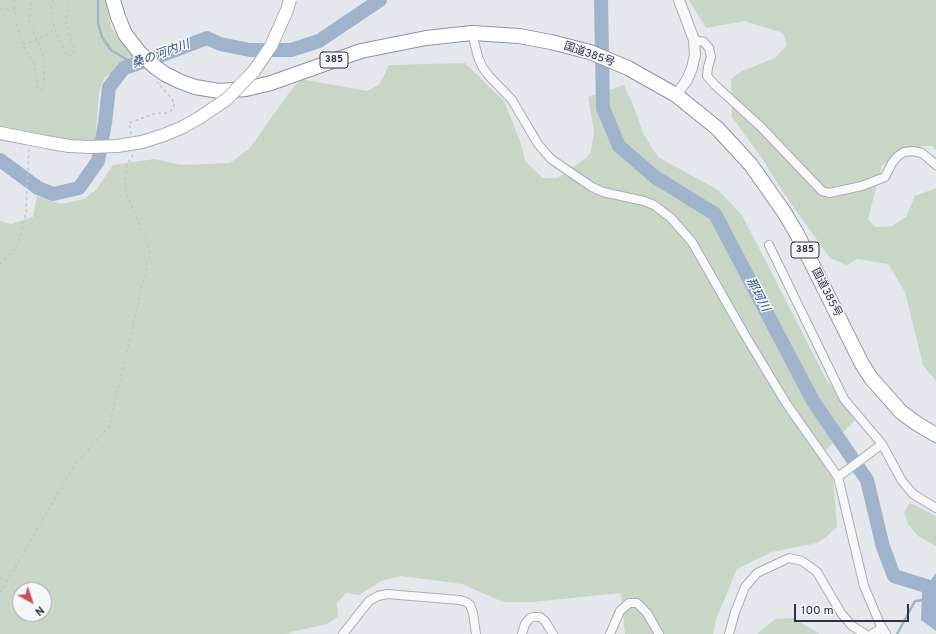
<!DOCTYPE html>
<html>
<head>
<meta charset="utf-8">
<style>
	body { margin:0 }
	#map { position:relative; width:936px; height:634px; overflow:hidden; background:#e4e7ec; font-family:Overpass,sans-serif }
	canvas { display:block }
	.north { position:absolute; left:12px; top:582px; width:40px; height:40px; box-sizing:border-box; background:#f4f6f9; border:1px solid #a4a8b1; border-radius:50%; rotate:140deg; font-size:11px; font-weight:700; line-height:16px; text-align:center; color:#2b3445 }
	.north::after { content:''; display:block; margin:auto; width:14px; height:18px; background:#d1495b; clip-path:polygon(50% 0,100% 100%,50% 72%,0 100%) }
	.scale { position:absolute; left:794px; top:604px; width:115px; height:18px; box-sizing:border-box; border:2px solid #2b3445; border-top:0; padding-left:5px; font-size:12px; line-height:14px; white-space:nowrap; color:#2b3445; -webkit-text-stroke:3px #f4f6f9; paint-order:stroke }
</style>
</head>
<body>
<div id="map">
<canvas width="936" height="634"></canvas>
<div class="north">N</div>
<div class="scale">100 m</div>
</div>
<script>
const c = document.querySelector('canvas').getContext('2d');
c.lineJoin = 'round';
function paint(path, color) {
  c.fillStyle = color;
  c.fill(path, 'evenodd');
}
function toPath(rows) {
  const path = new Path2D();
  for (const r of rows) {
    path.moveTo(r[0], r[1]);
    for (let i = 2; i < r.length; i += 2) path.lineTo(r[i], r[i + 1]);
  }
  return path;
}
function stroke(path, color, width, dash) {
  c.strokeStyle = color;
  c.lineWidth = width;
  c.lineCap = dash ? 'butt' : 'round';
  c.setLineDash(dash || []);
  c.stroke(path);
}
function label(font, color, halo, rows, align = 'center') {
  c.font = font + ' Overpass,"Noto Sans JP",sans-serif';
  c.lineWidth = 3;
  c.setLineDash([]);
  c.textBaseline = 'middle';
  c.strokeStyle = halo;
  c.fillStyle = color;
  for (const [text, x, y, turn = 0] of rows) {
    c.save();
    c.translate(x, y);
    c.rotate((+turn || 0) * Math.PI / 180);
    c.textAlign = isNaN(turn) ? turn : align;
    if (halo) c.strokeText(text, 0, 0);
    c.fillText(text, 0, 0);
    c.restore();
  }
}
const green = toPath([
	[0,0,106,0,111,27,134,59,104,78,99,92,95,143,53,137,0,127],
	[689,0,936,0,936,150,933,146,923,146,882,165,868,219,875,227,892,226,906,217,915,196,936,188,936,381,923,365,905,292,888,264,857,259,847,265,830,258,783,192,761,157,732,117,731,79,742,71,775,58,787,45,783,33,744,21,706,28],
	[465,63,504,101,520,141,525,161,543,178,558,178,586,158,591,152,594,131,588,97,624,85,632,102,644,135,658,157,718,190,742,215,826,379,856,419,826,450,833,478,837,527,826,537,817,543,772,552,737,569,717,617,713,634,625,634,621,593,532,602,503,602,462,584,401,576,381,581,359,595,346,593,337,603,338,617,327,624,291,632,287,634,0,634,0,221,11,224,33,217,37,196,61,204,84,199,97,189,113,165,155,159,181,165,230,163,249,149,289,93,301,79,367,91,379,85,389,65],
	[20,590,44,590,44,614,20,614],
	[910,503,936,516,936,546,918,536,908,524,904,512],
	[793,618,820,634,757,634,775,619]
]);
const water = toPath([
	[936,573,936,631,921,620,922,592]
]);
const stream = toPath([
	[98,0,98,23,102,37,111,50,136,65],
	[897,634,915,601,925,600]
]);
const river = toPath([
	[601,0,603,108,619,146,655,177,715,214,813,401,867,480,883,547,894,576,936,589],
	[0,160,38,188,53,194,79,188,98,161,105,123,109,87,124,68,157,57,207,38,220,44,250,50,291,50,319,41,380,0]
]);
const path = toPath([
	[15,0,14,8,18,30,24,47,34,64,37,78,37,89,40,90,43,88,44,82,44,63,41,50,29,20,30,7,33,0],
	[53,0,51,9,54,27,66,54,70,56,72,55,74,50,66,24,69,0],
	[0,9,14,10],
	[23,44,36,40,55,30],
	[131,134,129,123,153,114,166,113,172,110,175,104,171,98,157,82],
	[0,264,17,247,21,235,26,212,29,148],
	[0,578,7,580],
	[0,593,75,464,109,427,150,253,146,240,127,195,125,181,127,165,134,153]
]);
const minor = toPath([
	[472,33,478,57,483,68,489,76,512,100,538,144,551,159,592,187,603,192,644,201,654,205,671,218,692,242,745,335,786,403,838,477,864,586,880,624,886,634],
	[694,40,704,42,709,48,711,57,708,67,707,76,715,85,761,127,822,191,829,193,862,186,885,177,892,163,898,156,904,152,913,151,922,153,936,165],
	[769,245,844,399,882,444,902,481,913,494,936,508],
	[838,477,882,444],
	[343,634,369,601,378,596,387,594,460,600,466,602,470,605,473,613,476,634],
	[522,634,525,624,530,618,534,617,540,617,545,621,553,634],
	[610,634,620,611,629,603,637,603,647,613,659,634],
	[729,634,735,612,745,587,757,573,789,558,802,561,817,572,841,613,852,626,865,634],
	[872,634,882,628]
]);
const tertiary = toPath([
	[676,95,687,80,692,68,695,55,694,40,679,0]
]);
const secondary = toPath([
	[0,133,46,142]
]);
const trunk = toPath([
	[113,0,118,17,125,34,139,52,155,67,165,74,179,81,195,87,219,91,246,89,271,83,361,51,426,38,472,33,519,36,551,42,590,52,628,68,676,95,717,128,751,165,784,212,797,234,862,364,871,378,901,412,916,423,936,435]
]);
const secondaryBridge = toPath([
	[46,142,69,146,90,147,117,146,142,142,164,135,183,127,199,118,227,99,254,71,271,46,287,10,290,0]
]);
const shields = [
	[334,60,28],
	[805,250,28]
];
const shieldNames = [
	["385",334,60],
	["385",805,250]
];
const streetNames = [
	["国道385号",589,55,19],
	["国道385号",826,293,63]
];
const waterNames = [
	["桑の河内川",161,55,-20],
	["那珂川",757,295,62]
];
paint(green, '#c9d6c5');
paint(water, '#9fb4cc');
stroke(stream, '#9fb4cc', 2.5);
stroke(river, '#9fb4cc', 14);
stroke(minor, '#a9aeb7', 10);
stroke(tertiary, '#a9aeb7', 12);
stroke(secondary, '#a9aeb7', 14);
stroke(trunk, '#8b94a3', 16);
stroke(path, '#c2c5cb', 1.5, [3, 3]);
stroke(minor, '#f7f8fa', 8);
stroke(tertiary, '#f7f8fa', 10);
stroke(secondary, '#fff', 12);
stroke(trunk, '#fff', 14);
stroke(secondaryBridge, '#a9aeb7', 14, []);
stroke(secondaryBridge, '#fff', 12);
for (const [x, y, w] of shields) {
  const box = new Path2D();
  box.roundRect(x - w / 2, y - 8, w, 16, 3);
  c.fillStyle = '#f4f6f9';
  c.fill(box);
  stroke(box, '#2b3445', 1);
}
label('bold 10px', '#2b3445', null, shieldNames);
label('11px', '#2b3445', '#f4f6f9', streetNames);
label('italic 12px', '#34527a', '#f4f6f9', waterNames);
</script>
</body>
</html>
